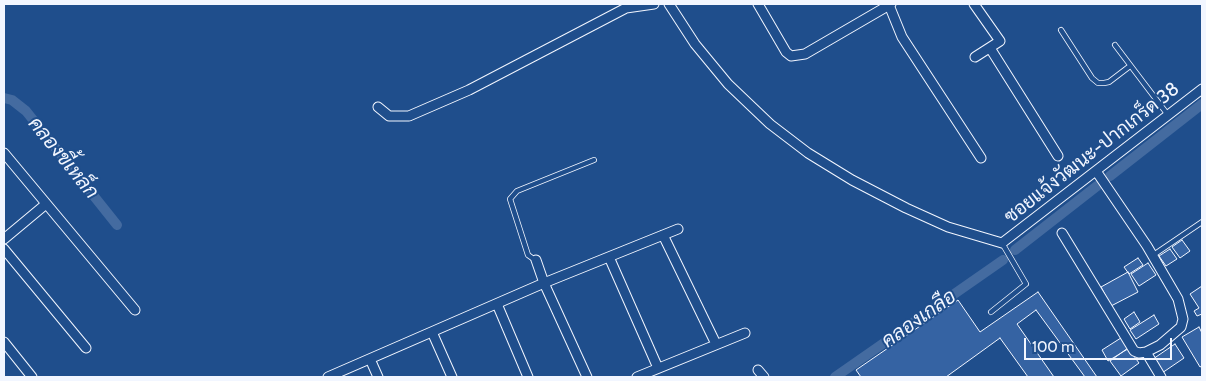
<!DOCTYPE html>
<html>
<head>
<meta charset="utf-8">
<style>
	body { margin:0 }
	#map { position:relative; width:1206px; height:381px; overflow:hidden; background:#1f4e8c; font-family:Cabin,sans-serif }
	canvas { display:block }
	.frame { position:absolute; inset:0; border:5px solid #f2f6ff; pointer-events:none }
	.scale { position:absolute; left:1024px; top:338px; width:148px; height:22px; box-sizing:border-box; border:2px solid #f2f6ff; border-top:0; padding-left:6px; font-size:15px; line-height:18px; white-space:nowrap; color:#f2f6ff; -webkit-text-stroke:4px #1f4e8c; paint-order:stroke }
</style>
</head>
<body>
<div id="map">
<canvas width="1206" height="381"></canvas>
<div class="frame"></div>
<div class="scale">100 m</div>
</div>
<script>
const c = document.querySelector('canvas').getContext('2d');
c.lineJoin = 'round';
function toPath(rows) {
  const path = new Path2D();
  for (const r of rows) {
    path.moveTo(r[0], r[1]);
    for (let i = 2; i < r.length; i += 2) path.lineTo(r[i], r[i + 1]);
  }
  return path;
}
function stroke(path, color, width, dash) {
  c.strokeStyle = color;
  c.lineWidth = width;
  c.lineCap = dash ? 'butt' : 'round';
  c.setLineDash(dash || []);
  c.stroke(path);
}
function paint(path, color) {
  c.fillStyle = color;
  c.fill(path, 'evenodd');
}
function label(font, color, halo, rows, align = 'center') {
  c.font = font + ' Cabin,Sarabun,sans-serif';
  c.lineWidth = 4;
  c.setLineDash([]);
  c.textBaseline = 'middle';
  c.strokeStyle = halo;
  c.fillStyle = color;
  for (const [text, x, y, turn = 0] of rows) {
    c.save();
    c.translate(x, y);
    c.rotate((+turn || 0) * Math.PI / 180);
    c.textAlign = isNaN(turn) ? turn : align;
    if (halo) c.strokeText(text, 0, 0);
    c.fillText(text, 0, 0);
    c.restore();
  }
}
const canal = toPath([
	[4,98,12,100,26,111,117,225],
	[1110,176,1202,104],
	[1015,250,1097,186],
	[835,377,1003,260]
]);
const building = toPath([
	[1182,240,1190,251,1180,258,1172,247,1182,240],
	[1170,249,1177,259,1166,266,1159,256,1170,249],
	[1138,258,1143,265,1129,274,1124,267,1138,258],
	[1148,263,1156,275,1139,286,1131,274,1148,263],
	[1128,272,1138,292,1111,306,1101,287,1128,272],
	[1202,286,1202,314,1197,316,1194,311,1199,308,1190,294,1202,286],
	[1038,292,1097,377,861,377,856,370,958,300,980,332,1038,292],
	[1036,310,1085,377,1054,377,1017,324,1036,310],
	[1134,312,1140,322,1130,329,1124,319,1134,312],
	[1154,315,1159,324,1136,339,1130,330,1154,315],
	[1199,327,1202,333,1202,366,1200,367,1182,337,1199,327],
	[1124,336,1131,347,1108,361,1102,350,1124,336],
	[1000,338,1028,377,946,377,1000,338],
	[1175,344,1184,358,1162,373,1153,359,1175,344],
	[1128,348,1139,363,1121,376,1110,361,1128,348]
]);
const lane = toPath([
	[1061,30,1092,78,1098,83,1104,83,1109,82,1130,66],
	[1115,45,1168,115],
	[1152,256,1202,222],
	[535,260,528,255,510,199,517,191,594,160],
	[991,312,1026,284,1002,243]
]);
const street = toPath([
	[669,4,695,44,728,84,770,124,808,153,852,180,906,208,948,227,1002,243,1202,89],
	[758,4,786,52,791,56,805,54,891,4],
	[974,4,1000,41,975,57],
	[889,5,902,37,981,158],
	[990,48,1058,156],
	[378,107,389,116,409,116,469,90,626,8,654,4],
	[4,153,135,310],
	[1062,233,1134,351,1139,353,1146,352,1160,345,1181,327,1183,319,1178,299,1147,246,1096,171],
	[663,235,716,344],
	[4,239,46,204],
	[4,249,86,348],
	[609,257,658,368],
	[536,260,544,283,587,377],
	[497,304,528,377],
	[432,332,452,377],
	[4,342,32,377],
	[1146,352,1161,377],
	[370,359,378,377],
	[758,370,764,377],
	[328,377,544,283,678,229],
	[637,377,745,333]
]);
const streetNames = [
	["ซอยแจ้งวัฒนะ-ปากเกร็ด 38",1092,153,-38]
];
const waterNames = [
	["คลองขี้เหล็ก",63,158,51],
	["คลองเกลือ",919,319,-35]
];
stroke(canal, '#446ba0', 10);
paint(building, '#3563a3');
stroke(building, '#f2f6ff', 1);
stroke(lane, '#f2f6ff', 6);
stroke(street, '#f2f6ff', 11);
stroke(lane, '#1f4e8c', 4.5);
stroke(street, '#1f4e8c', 9);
label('19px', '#f2f6ff', '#1f4e8c', streetNames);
label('italic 20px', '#f2f6ff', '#1f4e8c', waterNames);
</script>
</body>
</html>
